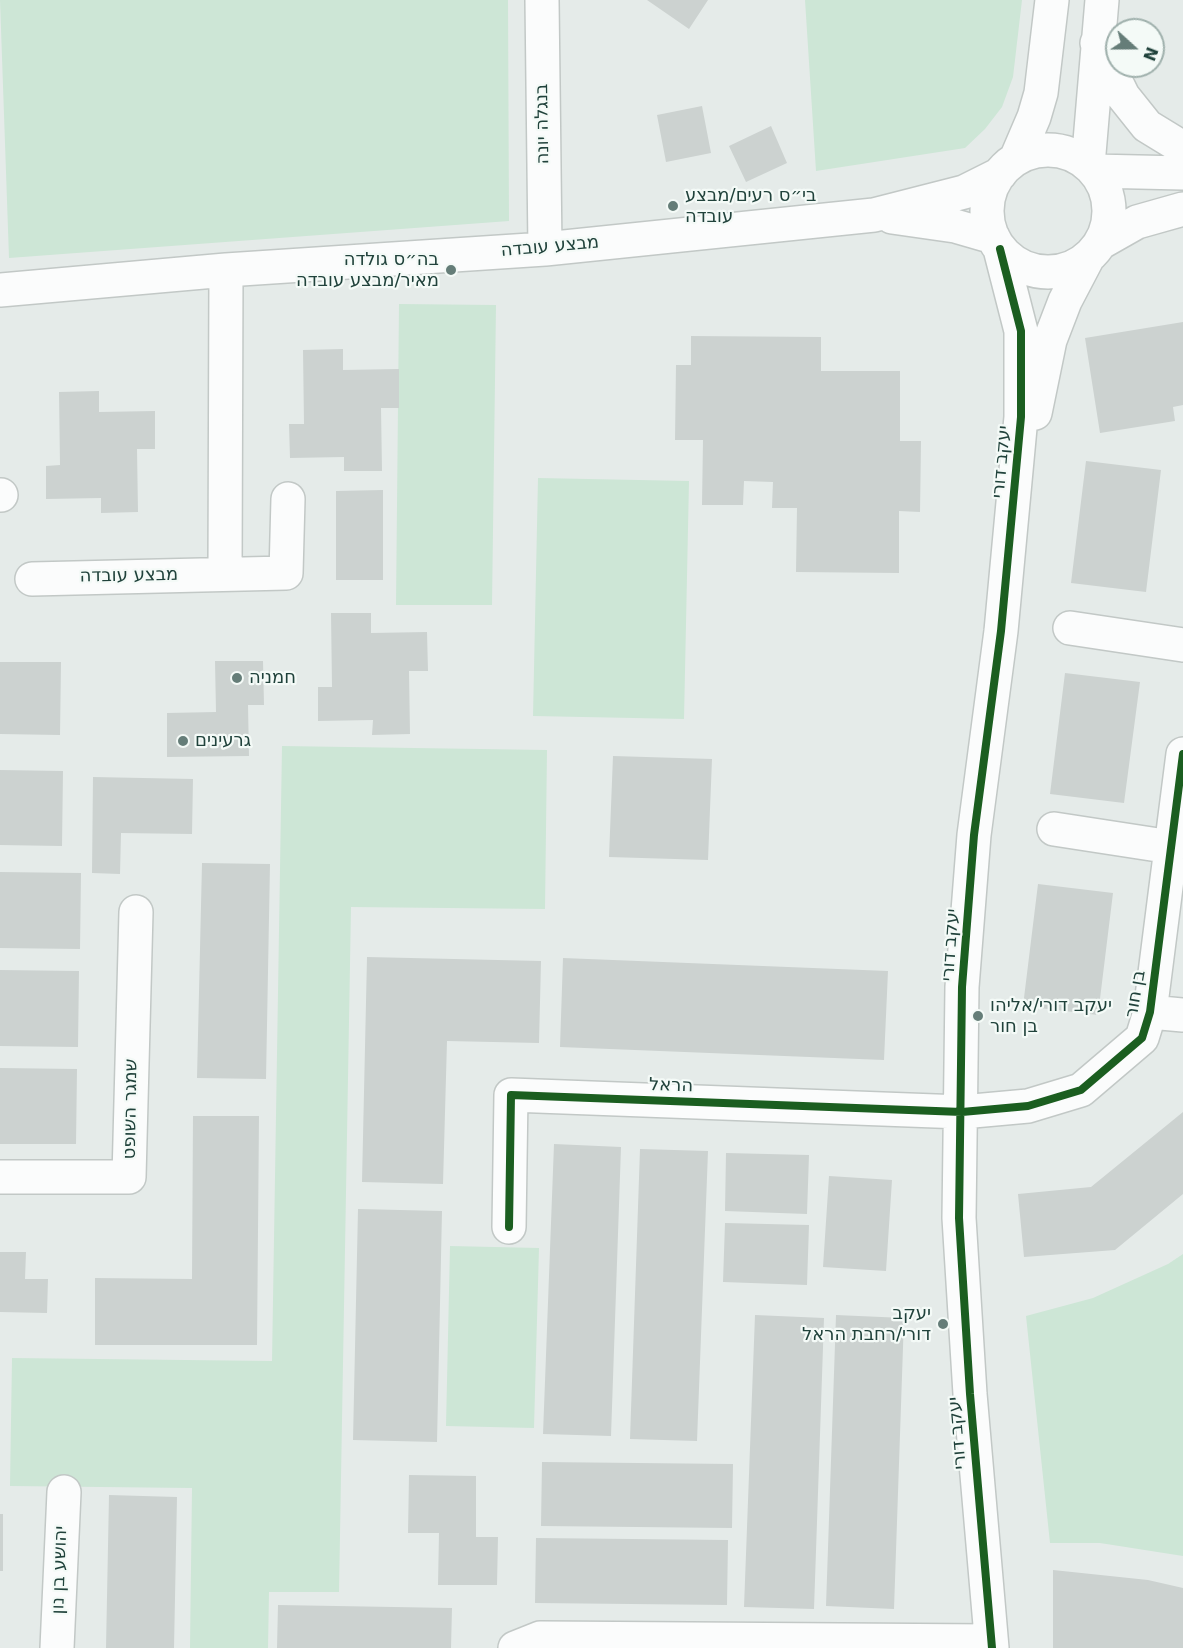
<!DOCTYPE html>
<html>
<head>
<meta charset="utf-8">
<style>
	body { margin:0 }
	#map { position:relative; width:1183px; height:1648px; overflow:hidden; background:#e5ebe9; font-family:"DejaVu Sans",sans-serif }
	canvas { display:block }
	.north { position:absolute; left:1105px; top:18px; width:60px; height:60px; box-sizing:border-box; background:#f4faf7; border:2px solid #9fb0ac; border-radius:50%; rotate:111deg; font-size:16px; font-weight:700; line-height:24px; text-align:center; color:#20423b }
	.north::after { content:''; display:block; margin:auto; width:21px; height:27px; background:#657d78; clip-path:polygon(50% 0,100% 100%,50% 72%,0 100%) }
</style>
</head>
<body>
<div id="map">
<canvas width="1183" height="1648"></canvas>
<div class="north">N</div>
</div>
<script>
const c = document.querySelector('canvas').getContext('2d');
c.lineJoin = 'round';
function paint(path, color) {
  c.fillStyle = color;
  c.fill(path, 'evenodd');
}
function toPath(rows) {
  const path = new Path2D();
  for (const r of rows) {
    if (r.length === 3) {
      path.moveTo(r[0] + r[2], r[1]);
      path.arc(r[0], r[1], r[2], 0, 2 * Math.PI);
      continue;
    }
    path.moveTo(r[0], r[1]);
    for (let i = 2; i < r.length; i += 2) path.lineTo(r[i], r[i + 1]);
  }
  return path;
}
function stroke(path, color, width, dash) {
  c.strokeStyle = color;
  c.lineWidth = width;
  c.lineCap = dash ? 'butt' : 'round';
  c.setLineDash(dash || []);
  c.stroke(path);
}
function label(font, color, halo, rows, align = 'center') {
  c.font = font + ' "DejaVu Sans","Noto Sans Hebrew",sans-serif';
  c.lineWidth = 4.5;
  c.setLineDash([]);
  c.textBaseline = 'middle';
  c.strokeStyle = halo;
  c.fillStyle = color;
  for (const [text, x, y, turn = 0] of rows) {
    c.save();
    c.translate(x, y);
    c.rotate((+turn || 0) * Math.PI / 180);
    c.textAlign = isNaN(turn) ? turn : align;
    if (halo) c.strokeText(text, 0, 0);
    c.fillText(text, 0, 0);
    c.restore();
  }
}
const green = toPath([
	[0,0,508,0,509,221,9,258],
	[805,0,1022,0,1013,77,1002,107,985,129,965,148,816,171],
	[399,304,496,305,492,605,396,605],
	[538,478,689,481,684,719,533,716],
	[282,746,547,750,545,909,351,907,339,1592,269,1592,268,1648,190,1648,192,1488,10,1486,12,1358,272,1361],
	[450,1246,539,1248,534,1428,446,1426],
	[1183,1254,1183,1556,1100,1543,1050,1543,1026,1316,1093,1298,1168,1264]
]);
const building = toPath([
	[647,0,708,0,689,29],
	[702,106,711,153,666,162,657,115],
	[771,126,787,163,746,182,729,146],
	[1183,322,1183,405,1173,407,1175,421,1100,433,1085,338],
	[691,336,821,337,821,371,900,371,900,441,921,441,920,512,899,511,899,573,796,572,797,508,772,508,773,482,744,481,743,505,702,505,703,440,675,440,676,365,691,365],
	[343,349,343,370,399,369,399,408,381,408,382,471,344,471,344,457,290,458,289,424,304,424,303,350],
	[99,391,99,412,155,411,155,449,137,449,138,512,101,513,101,498,46,499,46,466,60,465,59,392],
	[1086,461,1161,470,1146,592,1071,583],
	[383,490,383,580,336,580,336,491],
	[331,613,371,613,371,633,427,632,428,671,409,671,410,734,372,735,373,720,318,721,318,687,332,687],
	[215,661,263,661,264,705,248,705,249,756,167,757,167,713,216,712],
	[0,662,61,662,60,735,0,734],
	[1065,673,1140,682,1124,803,1050,794],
	[613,756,712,759,708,860,609,857],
	[0,770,63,771,62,846,0,845],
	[93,777,193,779,192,834,121,833,120,874,92,873],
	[202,863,270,864,266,1079,197,1078],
	[0,872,81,873,80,949,0,948],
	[1038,884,1113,893,1098,1015,1023,1006],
	[367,957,541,961,539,1043,447,1041,443,1184,362,1182],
	[563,958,888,971,884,1060,560,1047],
	[0,970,79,971,78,1047,0,1046],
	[0,1068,77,1069,76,1144,0,1144],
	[1183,1112,1183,1194,1115,1250,1024,1257,1018,1194,1091,1187],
	[193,1116,259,1116,257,1345,95,1345,95,1278,192,1279],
	[554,1144,621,1147,611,1436,543,1434],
	[640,1149,708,1151,697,1441,630,1439],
	[726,1153,809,1155,807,1214,725,1211],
	[829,1176,892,1180,886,1271,823,1267],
	[358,1209,442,1211,437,1442,353,1440],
	[725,1223,809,1225,807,1285,723,1282],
	[0,1252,26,1252,25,1279,48,1279,47,1313,0,1312],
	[755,1315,824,1318,814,1609,744,1607],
	[836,1315,904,1318,894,1609,826,1606],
	[542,1462,733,1464,732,1528,541,1526],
	[409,1475,476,1476,476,1537,498,1537,497,1585,438,1585,439,1533,408,1533],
	[109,1495,177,1497,174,1648,106,1648],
	[0,1514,3,1514,3,1571,0,1571],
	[536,1538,728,1540,727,1605,535,1603],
	[1053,1570,1148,1580,1183,1588,1183,1648,1053,1648],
	[278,1605,452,1608,451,1648,277,1648]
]);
const minor = toPath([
	[542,0,545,249],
	[1097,43,1123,96,1147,126,1183,148],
	[1048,211,61],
	[1016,159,1034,117,1041,93,1052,0],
	[1088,165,1102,0],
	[1094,171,1183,173],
	[892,217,955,226,993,237],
	[1100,243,1137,222,1183,209],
	[0,290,226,270,545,249,874,215,964,192,1000,174],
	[1035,413,1050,340,1065,301,1087,259],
	[0,495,1,495],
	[225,574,226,270],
	[32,579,286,573,288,499],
	[1070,628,1183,645],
	[1054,829,1171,847],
	[1150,1012,1183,1015],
	[0,1177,129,1177,136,912],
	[509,1227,511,1095,962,1112,1028,1106,1081,1090,1142,1038,1150,1012,1183,754],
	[57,1648,64,1492],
	[515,1648,540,1638,991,1641],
	[992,1648,970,1394,959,1218,962,987,974,835,1001,631,1021,417,1021,331,1000,249]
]);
const cycleway = toPath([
	[509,1227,511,1095,962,1112,1028,1106,1081,1090,1142,1038,1150,1012,1183,754],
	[992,1648,970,1394,959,1218,962,987,974,835,1001,631,1021,417,1021,331,1000,249]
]);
const markers = [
	[673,206,6,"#657d78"],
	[451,270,6,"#657d78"],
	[237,678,6,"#657d78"],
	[183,741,6,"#657d78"],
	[978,1016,6,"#657d78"],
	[943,1324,6,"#657d78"]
];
const streetNames = [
	["בנגלה יונה",543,124,-91],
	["מבצע עובדה",550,247,-5],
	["יעקב דורי",1002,462,-85],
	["מבצע עובדה",129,576,-1],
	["יעקב דורי",951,945,-86],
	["בן חור",1136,994,-80],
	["הראל",671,1086,2],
	["שמגר השופט",131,1109,-89],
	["יעקב דורי",958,1433,-95],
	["יהושע בן נון",60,1570,-88]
];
const poiNames = [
	["בי״ס רעים/מבצע",685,196],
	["עובדה",685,217],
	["בה״ס גולדה",439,260,"right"],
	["מאיר/מבצע עובדה",439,281,"right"],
	["חמניה",249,678],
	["גרעינים",195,741],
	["יעקב דורי/אליהו",990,1006],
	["בן חור",990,1027],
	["יעקב",931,1314,"right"],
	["דורי/רחבת הראל",931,1335,"right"]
];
paint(green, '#cde6d6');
paint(building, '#ccd2d0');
stroke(minor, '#c2c8c6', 36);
stroke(minor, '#fbfcfc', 33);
stroke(cycleway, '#1b5e20', 8);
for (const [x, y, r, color] of markers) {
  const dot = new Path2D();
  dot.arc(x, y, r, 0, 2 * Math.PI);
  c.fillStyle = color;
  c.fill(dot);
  stroke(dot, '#f4faf7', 2);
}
label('18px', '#20423b', '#f4faf7', streetNames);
label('18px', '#20423b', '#f4faf7', poiNames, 'left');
</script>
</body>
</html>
